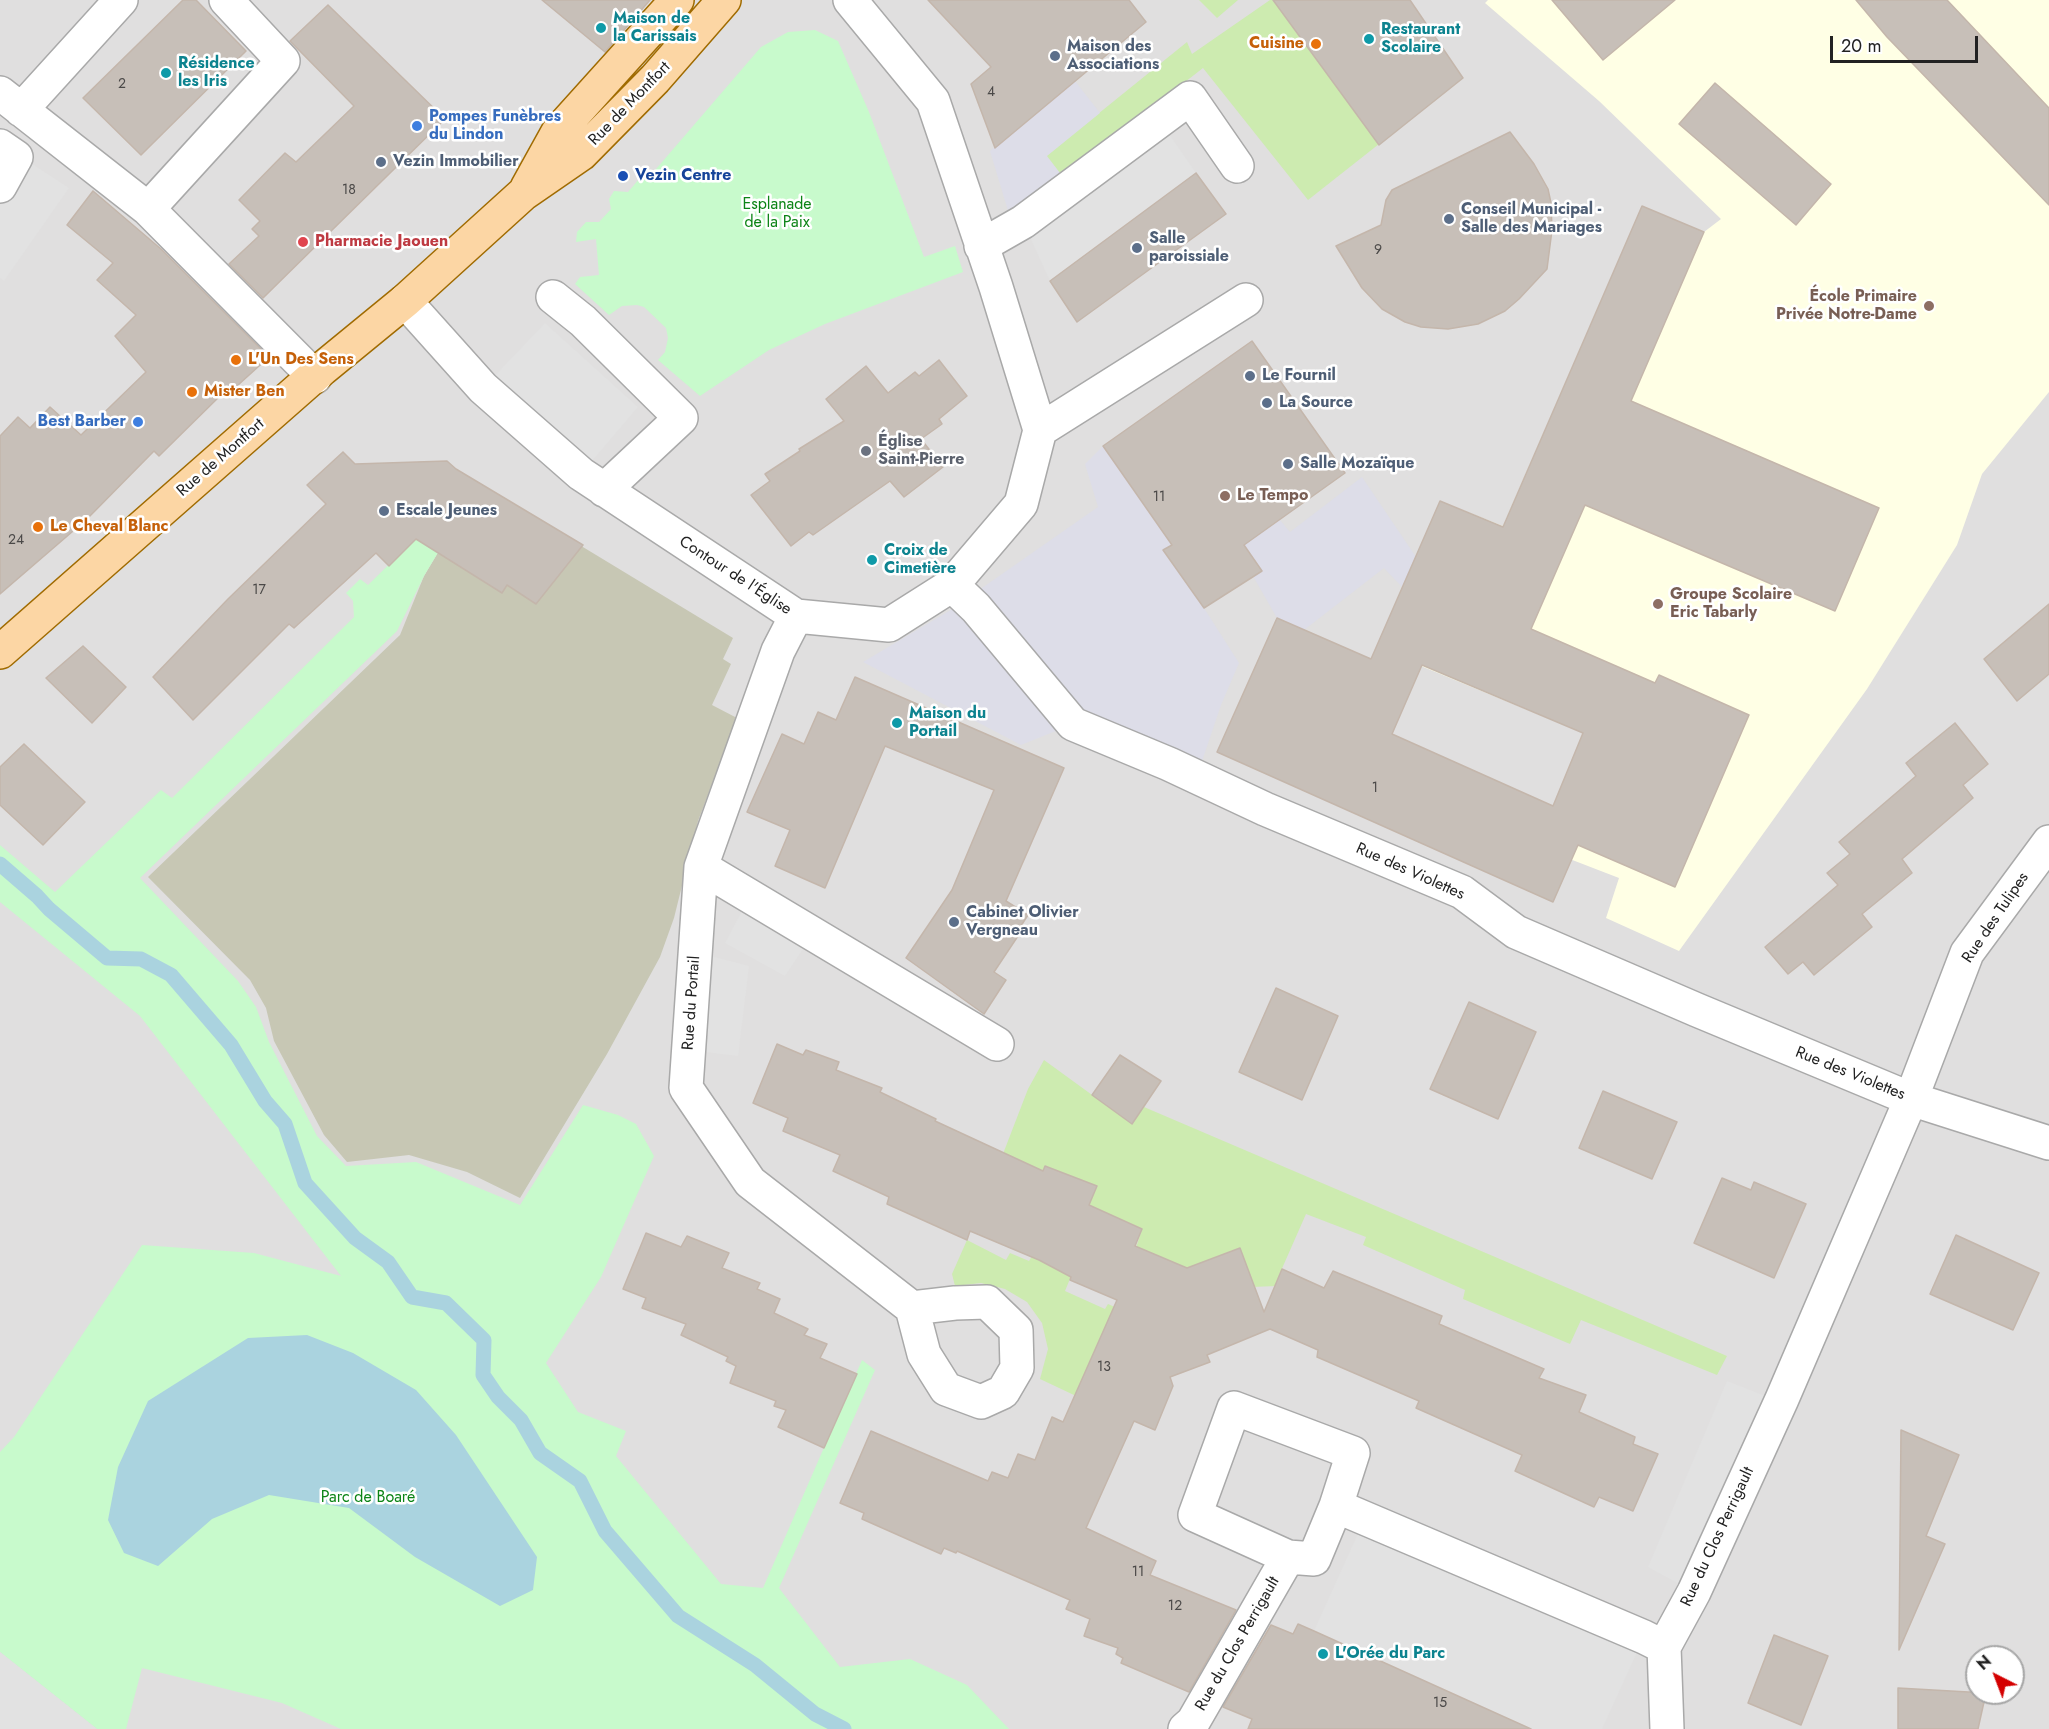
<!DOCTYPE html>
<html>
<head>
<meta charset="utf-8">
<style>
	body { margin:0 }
	#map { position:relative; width:2049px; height:1729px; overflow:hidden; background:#f2efe9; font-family:Jost,sans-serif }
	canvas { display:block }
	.north { position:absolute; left:1965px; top:1645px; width:60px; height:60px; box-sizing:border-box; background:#fff; border:2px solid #a7a7a7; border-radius:50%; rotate:318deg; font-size:16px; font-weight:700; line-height:24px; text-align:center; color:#222 }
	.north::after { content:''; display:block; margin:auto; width:21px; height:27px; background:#d40000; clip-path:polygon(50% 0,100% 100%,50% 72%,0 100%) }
	.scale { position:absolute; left:1830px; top:36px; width:148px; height:27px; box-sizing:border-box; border:3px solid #222; border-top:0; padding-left:8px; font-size:18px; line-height:21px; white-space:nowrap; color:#222; -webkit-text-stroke:4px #fff; paint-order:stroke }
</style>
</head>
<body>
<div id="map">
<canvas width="2049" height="1729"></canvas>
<div class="north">N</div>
<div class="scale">20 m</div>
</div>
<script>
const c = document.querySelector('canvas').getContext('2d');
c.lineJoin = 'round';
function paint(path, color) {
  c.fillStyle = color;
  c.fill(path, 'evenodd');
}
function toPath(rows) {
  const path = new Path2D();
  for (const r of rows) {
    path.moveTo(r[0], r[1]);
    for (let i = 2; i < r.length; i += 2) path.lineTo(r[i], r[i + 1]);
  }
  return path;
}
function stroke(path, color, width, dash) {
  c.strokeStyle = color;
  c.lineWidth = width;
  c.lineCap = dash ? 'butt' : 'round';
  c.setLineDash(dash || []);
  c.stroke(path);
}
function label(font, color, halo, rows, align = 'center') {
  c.font = font + ' Jost,sans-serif';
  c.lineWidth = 5;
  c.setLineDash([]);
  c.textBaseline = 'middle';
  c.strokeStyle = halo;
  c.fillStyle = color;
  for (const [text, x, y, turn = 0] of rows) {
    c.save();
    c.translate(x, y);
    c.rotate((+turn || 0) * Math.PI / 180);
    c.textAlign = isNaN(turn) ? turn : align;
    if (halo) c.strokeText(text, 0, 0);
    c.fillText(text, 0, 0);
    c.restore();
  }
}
const residential = toPath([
	[0,0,2049,0,2049,1729,0,1729],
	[1977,1657,2013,1657,2013,1693,1977,1693]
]);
const education = toPath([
	[1488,0,2049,0,2049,392,1982,474,1957,545,1867,689,1679,951,1606,918,1619,878,1562,856,1583,733,1421,666,1440,501,1503,526,1642,206,1704,232,1721,219,1599,101,1485,3]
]);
const construction = toPath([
	[479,484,733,638,723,659,731,664,712,705,737,718,698,821,674,918,660,957,607,1054,520,1198,467,1172,409,1155,347,1162,324,1135,274,1041,266,1008,250,980,148,877,400,635,424,576]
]);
const grass = toPath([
	[1199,0,1238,0,1217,18],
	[1270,0,1273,0,1379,144,1308,200,1203,68,1063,177,1046,156,1187,42,1192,54],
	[1044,1060,1132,1124,1144,1107,1727,1356,1717,1375,1581,1320,1570,1344,1463,1299,1465,1290,1363,1245,1366,1237,1306,1214,1280,1273,1277,1286,1251,1287,1251,1277,1239,1248,1190,1267,1093,1404,1040,1379,1048,1349,1042,1323,1027,1302,1005,1289,981,1283,955,1286,952,1274,967,1240,1006,1260,1010,1253,1029,1261,1032,1256,1072,1274,1065,1291,1105,1309,1108,1304,1117,1308,1142,1229,1089,1205,1041,1176,1001,1159,1028,1089]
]);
const park = toPath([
	[815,30,838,41,869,112,924,257,955,246,963,272,825,324,769,350,700,396,658,360,665,352,668,338,666,328,644,307,637,305,622,306,609,315,575,284,580,277,599,275,596,239,576,242,577,232,586,222,599,222,611,209,609,199,614,191,628,192,640,178,650,176,761,47,788,32],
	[475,480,479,484,424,576,397,631,140,878,238,981,256,1007,269,1042,317,1136,346,1166,416,1162,520,1205,583,1105,618,1115,636,1124,654,1156,601,1277,546,1363,578,1412,626,1431,616,1456,721,1584,763,1588,862,1360,875,1370,779,1588,840,1667,910,1659,967,1685,1009,1729,341,1729,282,1703,142,1668,126,1729,97,1729,0,1652,0,1452,14,1437,142,1245,254,1253,341,1276,140,1016,0,902,0,845,55,892,161,790,172,798,354,617,353,601,346,593,360,579,368,585]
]);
const parking = toPath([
	[1160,121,1196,173,1050,281,1023,222],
	[0,143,69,188,4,281,0,278],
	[545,323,638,407,581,474,483,388],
	[750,896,813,934,785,976,725,943],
	[695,952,749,966,738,1056,689,1050],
	[1727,1381,1780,1402,1694,1592,1648,1567],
	[1365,1518,1644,1637,1602,1729,1531,1729,1314,1631],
	[0,1652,97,1729,0,1729]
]);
const plaza = toPath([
	[1075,81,1100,113,1047,156,1063,177,1009,214,990,151],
	[1103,446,1172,545,1164,550,1202,605,1239,663,1221,705,1201,764,1073,724,1021,745,863,662,949,611,1098,507,1085,464],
	[1362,477,1416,557,1402,587,1384,568,1304,630,1277,618,1253,576,1262,570,1244,545,1279,519,1290,532]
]);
const water = toPath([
	[307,1335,353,1353,416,1390,456,1435,537,1557,533,1590,500,1606,415,1557,349,1508,269,1495,212,1519,158,1566,124,1553,108,1520,118,1467,148,1401,248,1338]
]);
const stream = toPath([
	[0,864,37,896,49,909,107,958,141,959,171,975,231,1045,265,1101,285,1124,305,1183,355,1238,388,1262,412,1297,446,1303,484,1340,483,1375,498,1397,521,1420,540,1453,580,1481,605,1531,678,1616,755,1665,815,1714,844,1729]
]);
const building = toPath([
	[183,0,196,0,246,51,141,155,83,98,183,0],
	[542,0,650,0,605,52,542,0],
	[928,0,1129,0,1146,22,995,148,971,84,991,67,928,0],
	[1273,0,1410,0,1463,78,1379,145,1273,0],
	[1552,0,1675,0,1603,60,1552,0],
	[1856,0,1947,0,2049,108,2049,205,1887,37,1856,0],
	[328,5,445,119,263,298,229,264,259,236,252,229,260,221,239,200,285,153,296,162,354,106,290,41,328,5],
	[1715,83,1831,184,1796,225,1679,124,1715,83],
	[1510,132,1534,164,1548,189,1551,203,1552,230,1547,269,1519,299,1505,311,1478,324,1448,329,1421,327,1405,322,1382,309,1362,288,1336,246,1381,225,1386,200,1392,190,1510,132],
	[1196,173,1226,214,1077,322,1050,281,1196,173],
	[93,191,161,249,269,357,227,395,224,392,159,456,154,451,87,519,0,594,0,436,18,417,30,428,50,407,81,435,146,372,115,336,136,315,97,280,113,263,67,225,93,191],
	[1642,206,1704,232,1631,401,1879,508,1835,611,1585,505,1531,629,1655,683,1659,675,1749,715,1675,887,1578,845,1553,902,1217,752,1277,618,1371,659,1440,501,1503,527,1642,206],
	[1422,665,1583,733,1553,806,1392,734,1422,665],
	[1252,341,1345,473,1244,545,1262,571,1204,608,1163,550,1172,545,1103,446,1252,341],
	[939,360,967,396,939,419,942,424,921,439,943,467,904,497,890,481,813,535,809,532,791,546,751,495,770,481,765,474,800,451,799,449,844,421,826,399,866,366,888,393,915,372,919,376,939,360],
	[343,452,355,464,447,461,456,469,583,545,536,604,507,585,502,593,416,539,389,566,376,553,294,628,289,624,193,720,153,677,228,599,326,504,307,485,343,452],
	[2049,604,2049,674,2017,701,1984,659,2049,604],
	[83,646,126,687,92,723,46,678,83,646],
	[855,677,1064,768,1006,901,1028,915,1015,935,1018,936,994,972,1006,980,984,1014,906,958,952,890,994,790,885,746,825,888,775,866,790,830,747,812,782,734,804,744,818,712,836,720,855,677],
	[1955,723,1988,764,1963,785,1973,798,1902,859,1912,873,1862,914,1872,927,1814,975,1803,962,1788,974,1765,947,1838,885,1827,873,1850,854,1839,842,1916,776,1906,763,1955,723],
	[24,744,85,802,43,845,0,805,0,767,24,744],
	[1276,988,1338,1016,1302,1100,1239,1072,1276,988],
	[1469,1002,1536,1032,1498,1119,1430,1089,1469,1002],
	[777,1044,803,1055,806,1050,839,1062,836,1070,882,1088,880,1092,936,1119,935,1121,1043,1171,1045,1166,1097,1186,1089,1205,1142,1229,1135,1246,1187,1268,1240,1248,1264,1312,1282,1269,1324,1288,1333,1271,1442,1316,1439,1324,1544,1369,1539,1378,1586,1395,1579,1412,1635,1437,1633,1444,1658,1454,1633,1511,1599,1497,1594,1507,1515,1471,1522,1455,1416,1408,1419,1401,1317,1357,1318,1350,1270,1329,1207,1355,1210,1362,1170,1377,1173,1386,1155,1430,1134,1421,1086,1528,1156,1561,1150,1575,1236,1610,1189,1692,1121,1663,1123,1658,1116,1654,1118,1648,1084,1636,1090,1619,1066,1609,1070,1600,957,1551,956,1553,944,1548,941,1554,862,1519,864,1513,840,1503,871,1431,988,1481,992,1472,1008,1478,1018,1454,1035,1460,1052,1417,1063,1422,1117,1300,1070,1280,1071,1277,1039,1260,970,1231,967,1240,887,1204,889,1197,833,1171,840,1155,783,1131,788,1118,753,1103,777,1044],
	[1120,1055,1161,1081,1132,1124,1092,1095,1120,1055],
	[1603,1091,1677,1122,1652,1179,1579,1148,1603,1091],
	[1722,1178,1751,1190,1754,1182,1806,1204,1774,1278,1694,1243,1722,1178],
	[646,1233,681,1247,687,1236,729,1253,722,1268,760,1283,757,1289,780,1299,774,1313,808,1329,804,1335,827,1344,820,1358,857,1374,824,1448,778,1427,786,1410,774,1406,776,1401,730,1383,736,1366,726,1361,728,1357,681,1335,686,1324,642,1308,646,1298,623,1289,646,1233],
	[1956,1235,2039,1273,2013,1330,1930,1294,1956,1235],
	[1901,1430,1959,1455,1926,1536,1945,1544,1899,1650,1901,1430],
	[1298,1624,1314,1631,1531,1729,1248,1729,1252,1719,1223,1707,1271,1625,1293,1634,1298,1624],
	[1774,1635,1828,1656,1801,1725,1748,1703,1774,1635],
	[1898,1688,1986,1693,1978,1729,1898,1729,1898,1688]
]);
const minor = toPath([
	[0,93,148,209,315,377],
	[21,110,121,0],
	[0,146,16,157,0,186],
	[148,209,283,61,226,0],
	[981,246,1023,222,1190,98,1237,166],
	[553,297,583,321,681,418,604,490],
	[405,301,483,388,581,474,796,616,889,625,952,585,1021,504,1040,430,996,287,933,101,850,0],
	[1040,430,1246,300],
	[952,585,976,608,1073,724,1169,764,1265,809,1462,892,1516,932,1697,1010,1911,1099,2049,1143],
	[796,616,778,651,701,867,686,1088,750,1182,912,1308,924,1354,946,1389,981,1402,1003,1392,1017,1368,1016,1330,987,1302,955,1303,912,1308],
	[701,867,997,1044],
	[1336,1506,1314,1559,1288,1557,1195,1515,1234,1408,1353,1453,1336,1506,1644,1637,1664,1647],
	[1664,1647,1694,1592,1782,1399,1911,1099,1967,953,2049,842],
	[1664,1647,1667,1729],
	[1185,1729,1193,1722,1288,1557]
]);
const major = toPath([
	[527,188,558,132,677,0],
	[0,652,322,369,405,301,523,194,581,154,655,79,724,0]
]);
const markers = [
	[601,28,6,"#0f9aa8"],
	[1369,39,6,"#0f9aa8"],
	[1316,44,6,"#e8710a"],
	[1055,56,6,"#5c6f8a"],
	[166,73,6,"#0f9aa8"],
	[417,126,6,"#3f7fe0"],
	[381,162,6,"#5c6f8a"],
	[623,176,6,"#1a4fb4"],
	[1449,219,6,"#5c6f8a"],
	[303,242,6,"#e0444e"],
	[1137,248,6,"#5c6f8a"],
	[1929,306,6,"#8d6e63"],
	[236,360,6,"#e8710a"],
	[1250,376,6,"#5c6f8a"],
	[192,392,6,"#e8710a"],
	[1267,403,6,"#5c6f8a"],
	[138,422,6,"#3f7fe0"],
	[866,451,6,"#6b7280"],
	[1288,464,6,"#5c6f8a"],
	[1225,496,6,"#8d6e63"],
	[384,511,6,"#5c6f8a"],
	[38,527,6,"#e8710a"],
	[872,560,6,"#0f9aa8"],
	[1658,604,6,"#8d6e63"],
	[897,723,6,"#0f9aa8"],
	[954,922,6,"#5c6f8a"],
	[1323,1654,6,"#0f9aa8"]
];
const numberNames = [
	["2",122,85],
	["4",991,93],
	["18",349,191],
	["9",1378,251],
	["11",1159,498],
	["24",16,541],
	["17",259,591],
	["1",1375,789],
	["13",1104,1368],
	["11",1138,1573],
	["12",1175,1607],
	["15",1440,1704]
];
const cultureNames = [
	["Maison de",613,19],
	["la Carissais",613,37],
	["Restaurant",1381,30],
	["Scolaire",1381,48],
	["Résidence",178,64],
	["les Iris",178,82],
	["Croix de",884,551],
	["Cimetière",884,569],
	["Maison du",909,714],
	["Portail",909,732],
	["L'Orée du Parc",1335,1654]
];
const foodNames = [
	["Cuisine",1304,44,"right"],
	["L'Un Des Sens",248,360],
	["Mister Ben",204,392],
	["Le Cheval Blanc",50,527]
];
const serviceNames = [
	["Maison des",1067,47],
	["Associations",1067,65],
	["Vezin Immobilier",393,162],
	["Conseil Municipal -",1461,210],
	["Salle des Mariages",1461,228],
	["Salle",1149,239],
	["paroissiale",1149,257],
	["Le Fournil",1262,376],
	["La Source",1279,403],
	["Salle Mozaïque",1300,464],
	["Escale Jeunes",396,511],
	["Cabinet Olivier",966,913],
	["Vergneau",966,931]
];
const streetNames = [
	["Rue de Montfort",630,104,-46],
	["Rue de Montfort",221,458,-41],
	["Contour de l'Église",735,576,33],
	["Rue des Violettes",1410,872,24],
	["Rue des Tulipes",1996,918,-56],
	["Rue du Portail",692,1003,-86],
	["Rue des Violettes",1850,1074,22],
	["Rue du Clos Perrigault",1718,1537,-65],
	["Rue du Clos Perrigault",1238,1644,-60]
];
const shopNames = [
	["Pompes Funèbres",429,117],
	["du Lindon",429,135],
	["Best Barber",126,422,"right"]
];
const transitNames = [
	["Vezin Centre",635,176]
];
const parkNames = [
	["Esplanade",777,205],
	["de la Paix",777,223],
	["Parc de Boaré",368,1498]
];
const healthNames = [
	["Pharmacie Jaouen",315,242]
];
const educationNames = [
	["École Primaire",1917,297,"right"],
	["Privée Notre-Dame",1917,315,"right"],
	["Le Tempo",1237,496],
	["Groupe Scolaire",1670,595],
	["Eric Tabarly",1670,613]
];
const worshipNames = [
	["Église",878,442],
	["Saint-Pierre",878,460]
];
paint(residential, '#e0dfdf');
paint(education, '#ffffe5');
paint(construction, '#c7c7b4');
paint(grass, '#cdebb0');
paint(park, '#c8facc');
paint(parking, '#e2e2e2');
paint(plaza, '#dddde8');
paint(water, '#aad3df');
stroke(stream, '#aad3df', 15);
paint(building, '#c7bfb8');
stroke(building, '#c4b6ab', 1.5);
stroke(minor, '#a9a9a9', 36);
stroke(major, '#a06b00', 36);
stroke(minor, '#fff', 33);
stroke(major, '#fcd6a4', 33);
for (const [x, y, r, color] of markers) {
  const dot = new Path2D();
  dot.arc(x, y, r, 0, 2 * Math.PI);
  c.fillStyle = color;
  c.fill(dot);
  stroke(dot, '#fff', 2);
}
label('14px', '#4b4948', null, numberNames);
label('bold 16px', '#0d838f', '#fff', cultureNames, 'left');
label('bold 16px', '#c56008', '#fff', foodNames, 'left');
label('bold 16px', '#4e5e75', '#fff', serviceNames, 'left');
label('16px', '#222', '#fff', streetNames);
label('bold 16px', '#366cbe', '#fff', shopNames, 'left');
label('bold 16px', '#164399', '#fff', transitNames, 'left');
label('16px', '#0c8416', '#fff', parkNames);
label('bold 16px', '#be3a42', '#fff', healthNames, 'left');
label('bold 16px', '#785e54', '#fff', educationNames, 'left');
label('bold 16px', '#5b616d', '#fff', worshipNames, 'left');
</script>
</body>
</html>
